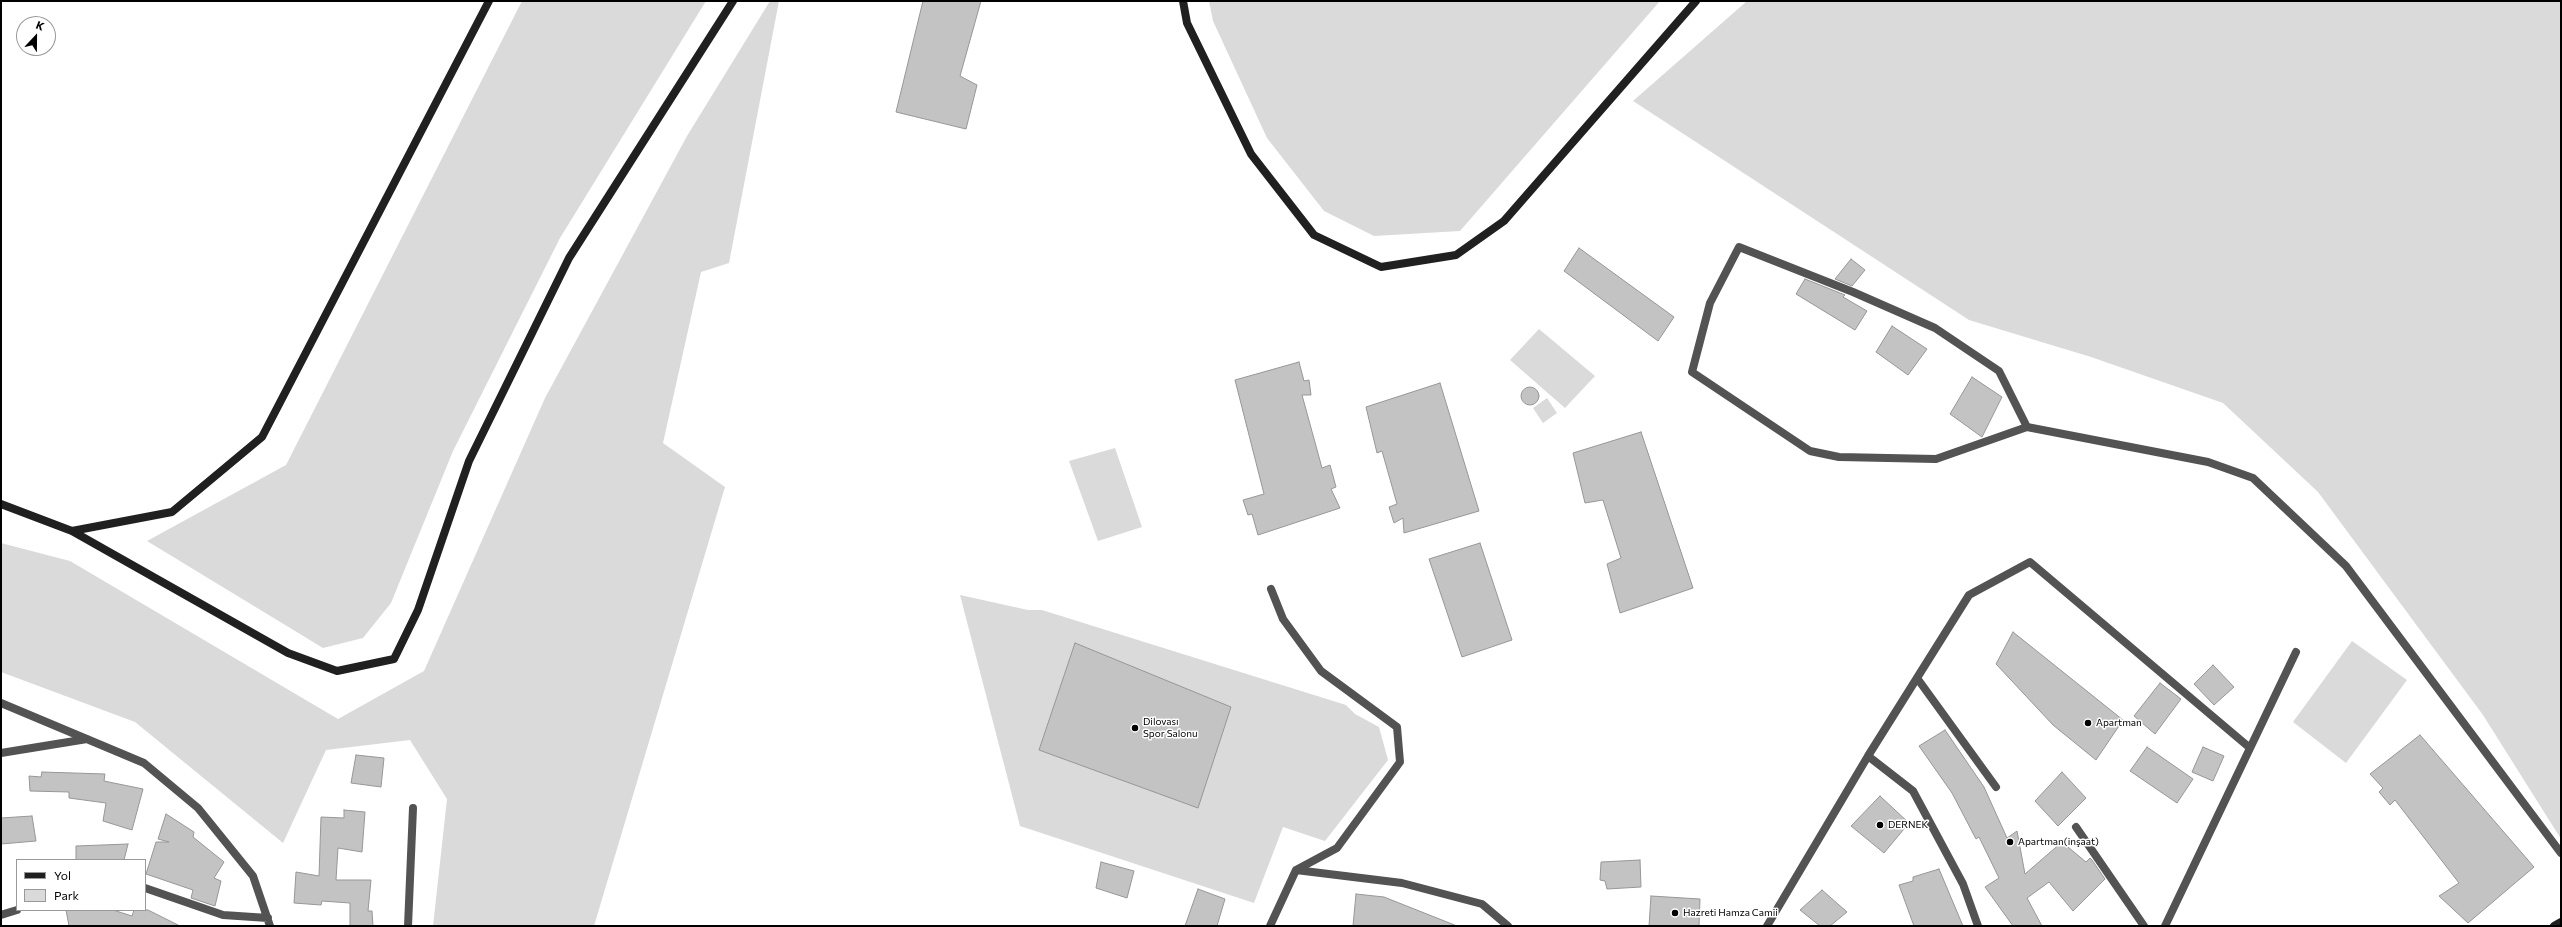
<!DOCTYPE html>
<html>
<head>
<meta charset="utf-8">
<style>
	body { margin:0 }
	#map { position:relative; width:2562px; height:927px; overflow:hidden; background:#fff; font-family:Commissioner,sans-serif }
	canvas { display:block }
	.frame { position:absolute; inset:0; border:2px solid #000; pointer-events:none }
	.legend { position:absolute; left:16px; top:859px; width:130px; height:52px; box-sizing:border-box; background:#fff; border:1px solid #999; margin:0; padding:5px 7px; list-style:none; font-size:12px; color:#000 }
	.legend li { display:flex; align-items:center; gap:8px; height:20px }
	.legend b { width:20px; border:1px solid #999 }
	.north { position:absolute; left:16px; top:16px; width:40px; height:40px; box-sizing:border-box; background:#fff; border:1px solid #999; border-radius:50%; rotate:22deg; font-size:11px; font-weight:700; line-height:16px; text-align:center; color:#000 }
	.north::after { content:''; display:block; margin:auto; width:14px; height:18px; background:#000; clip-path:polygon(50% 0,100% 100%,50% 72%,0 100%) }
</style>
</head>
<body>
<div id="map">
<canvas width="2562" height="927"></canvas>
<div class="frame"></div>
<ul class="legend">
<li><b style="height:5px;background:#202020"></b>Yol</li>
<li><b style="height:11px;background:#dadada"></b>Park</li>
</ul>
<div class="north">K</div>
</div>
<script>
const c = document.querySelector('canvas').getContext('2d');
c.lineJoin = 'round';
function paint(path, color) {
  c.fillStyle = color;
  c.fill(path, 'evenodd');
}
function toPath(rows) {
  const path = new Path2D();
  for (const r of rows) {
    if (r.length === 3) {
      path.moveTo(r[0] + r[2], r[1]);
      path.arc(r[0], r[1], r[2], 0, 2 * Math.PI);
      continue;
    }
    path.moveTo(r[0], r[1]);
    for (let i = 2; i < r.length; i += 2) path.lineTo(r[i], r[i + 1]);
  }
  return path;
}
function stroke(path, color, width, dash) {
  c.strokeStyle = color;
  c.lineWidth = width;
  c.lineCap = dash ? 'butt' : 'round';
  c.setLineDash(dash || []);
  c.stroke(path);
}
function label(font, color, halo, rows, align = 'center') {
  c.font = font + ' Commissioner,sans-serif';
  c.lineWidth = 3;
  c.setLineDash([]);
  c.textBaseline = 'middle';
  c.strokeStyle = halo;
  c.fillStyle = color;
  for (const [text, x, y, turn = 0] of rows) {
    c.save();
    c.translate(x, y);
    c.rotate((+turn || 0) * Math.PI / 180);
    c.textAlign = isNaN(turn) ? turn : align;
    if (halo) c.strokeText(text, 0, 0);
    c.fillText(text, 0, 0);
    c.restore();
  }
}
const green = toPath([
	[522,1,706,1,560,238,453,451,391,603,363,638,323,648,147,541,286,465],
	[770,1,779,1,729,263,701,272,663,443,725,487,594,926,433,926,447,799,410,740,326,750,283,843,135,722,1,672,1,543,70,561,338,719,424,671,545,398,687,136],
	[1209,1,1660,1,1460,231,1374,236,1324,211,1267,138,1213,21],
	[1747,1,2561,1,2561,839,2483,715,2318,492,2223,403,2091,357,1969,320,1633,101],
	[1539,329,1595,376,1565,408,1510,360],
	[1547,398,1557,413,1543,423,1533,408],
	[1115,448,1142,527,1098,541,1069,461],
	[960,595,1028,610,1042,610,1346,705,1355,714,1379,727,1388,760,1325,841,1283,827,1254,903,1020,826],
	[2352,641,2407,680,2346,763,2293,722]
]);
const building = toPath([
	[923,1,981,1,960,76,977,85,966,129,896,112,923,1],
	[1579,248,1674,317,1658,341,1564,271,1579,248],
	[1851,259,1865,270,1852,286,1835,279,1851,259],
	[1805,279,1845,295,1843,297,1867,311,1855,330,1796,294,1805,279],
	[1892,326,1927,349,1908,375,1876,352,1892,326],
	[1299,362,1304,381,1309,380,1311,395,1302,395,1322,468,1330,465,1336,487,1331,489,1340,508,1258,535,1252,514,1248,515,1243,500,1264,494,1235,380,1299,362],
	[1972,377,2002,397,1982,437,1950,414,1972,377],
	[1440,383,1479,511,1404,533,1403,518,1394,523,1389,507,1397,504,1382,451,1377,453,1366,407,1440,383],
	[1530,396,9],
	[1641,432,1693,588,1620,613,1607,564,1621,558,1603,500,1585,503,1573,453,1641,432],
	[1480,543,1512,640,1462,657,1429,559,1480,543],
	[2013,632,2123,720,2096,760,2053,725,1996,664,2013,632],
	[1075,643,1231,707,1198,808,1039,750,1075,643],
	[2213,665,2234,687,2214,705,2194,684,2213,665],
	[2160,683,2181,699,2155,734,2134,716,2160,683],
	[1945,730,1984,787,2007,838,2017,831,2025,874,2062,842,2086,862,2090,858,2092,860,2105,879,2073,911,2049,882,2027,898,2042,926,2013,926,1985,887,1999,878,1979,837,1976,839,1952,793,1919,746,1945,730],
	[2420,735,2534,867,2468,923,2439,896,2459,883,2395,800,2390,805,2379,792,2383,788,2370,774,2420,735],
	[2147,747,2193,779,2177,803,2130,771,2147,747],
	[2203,747,2224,756,2213,781,2192,772,2203,747],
	[356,755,384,758,381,787,351,783,356,755],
	[42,772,105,774,104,781,143,789,132,830,103,821,106,803,69,798,69,792,30,791,29,776,41,777,42,772],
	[2062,772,2086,798,2058,826,2035,801,2062,772],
	[1880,796,1909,823,1884,853,1851,826,1880,796],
	[344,810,365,812,362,852,338,848,336,880,371,880,368,911,372,911,373,926,350,926,350,903,322,901,321,905,294,903,296,872,319,876,321,817,344,818,344,810],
	[166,814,194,832,193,837,224,862,214,878,221,881,215,906,191,898,193,890,146,874,156,842,169,842,158,839,166,814],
	[32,816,36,841,1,844,1,818,32,816],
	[128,844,124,860,76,860,76,846,128,844],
	[1640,860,1641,887,1607,889,1605,881,1600,880,1601,862,1640,860],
	[1101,862,1134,871,1127,898,1096,888,1101,862],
	[1939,869,1963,926,1914,926,1899,885,1913,881,1913,877,1939,869],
	[1198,889,1225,899,1217,926,1185,926,1198,889],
	[1822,890,1847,912,1830,926,1820,926,1800,910,1822,890],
	[1356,894,1384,897,1457,926,1353,926,1356,894],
	[1651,896,1700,899,1699,926,1649,926,1651,896],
	[66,910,113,910,132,916,134,910,148,910,180,926,69,926,66,910]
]);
const street = toPath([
	[2027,427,1999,371,1935,328,1853,292,1739,247,1710,303,1692,372,1810,451,1839,457,1936,459,2027,427,2208,462,2253,478,2346,566,2561,853],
	[1271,589,1283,619,1321,671,1397,727,1400,762,1337,848,1296,870],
	[1917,678,1996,787],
	[1,703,144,763,198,808,253,876,270,926],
	[1,753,87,739],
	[1868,756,1913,791,1963,884,1978,926],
	[2076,827,2144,926],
	[145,888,223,915,268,918],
	[1,915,17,910],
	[408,926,413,808],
	[1270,926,1296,870,1402,883,1482,904,1508,926],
	[1767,926,1868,756,1969,595,2030,562,2250,748],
	[2165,926,2296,652]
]);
const secondary = toPath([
	[1183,1,1187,23,1251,154,1314,235,1381,267,1456,255,1504,221,1696,1],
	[1,504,72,531,288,653,337,671,394,659,418,610,469,461,569,258,733,1],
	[72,531,172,512,262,437,489,1],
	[2554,926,2561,922]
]);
const markers = [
	[2088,723,4,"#000"],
	[1135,728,4,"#000"],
	[1880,825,4,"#000"],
	[2010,842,4,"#000"],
	[1675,913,4,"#000"]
];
const poiNames = [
	["Dilovası",1143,722],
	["Spor Salonu",1143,734],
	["Apartman",2096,723],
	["DERNEK",1888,825],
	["Apartman(inşaat)",2018,842],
	["Hazreti Hamza Camii",1683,913]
];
paint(green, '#dadada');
paint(building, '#c3c3c3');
stroke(building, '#979797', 1);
stroke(street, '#535353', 8);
stroke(secondary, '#202020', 8);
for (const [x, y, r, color] of markers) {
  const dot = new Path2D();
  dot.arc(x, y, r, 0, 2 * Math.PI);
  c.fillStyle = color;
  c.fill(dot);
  stroke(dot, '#fff', 1.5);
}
label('10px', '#000', '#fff', poiNames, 'left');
</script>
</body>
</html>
